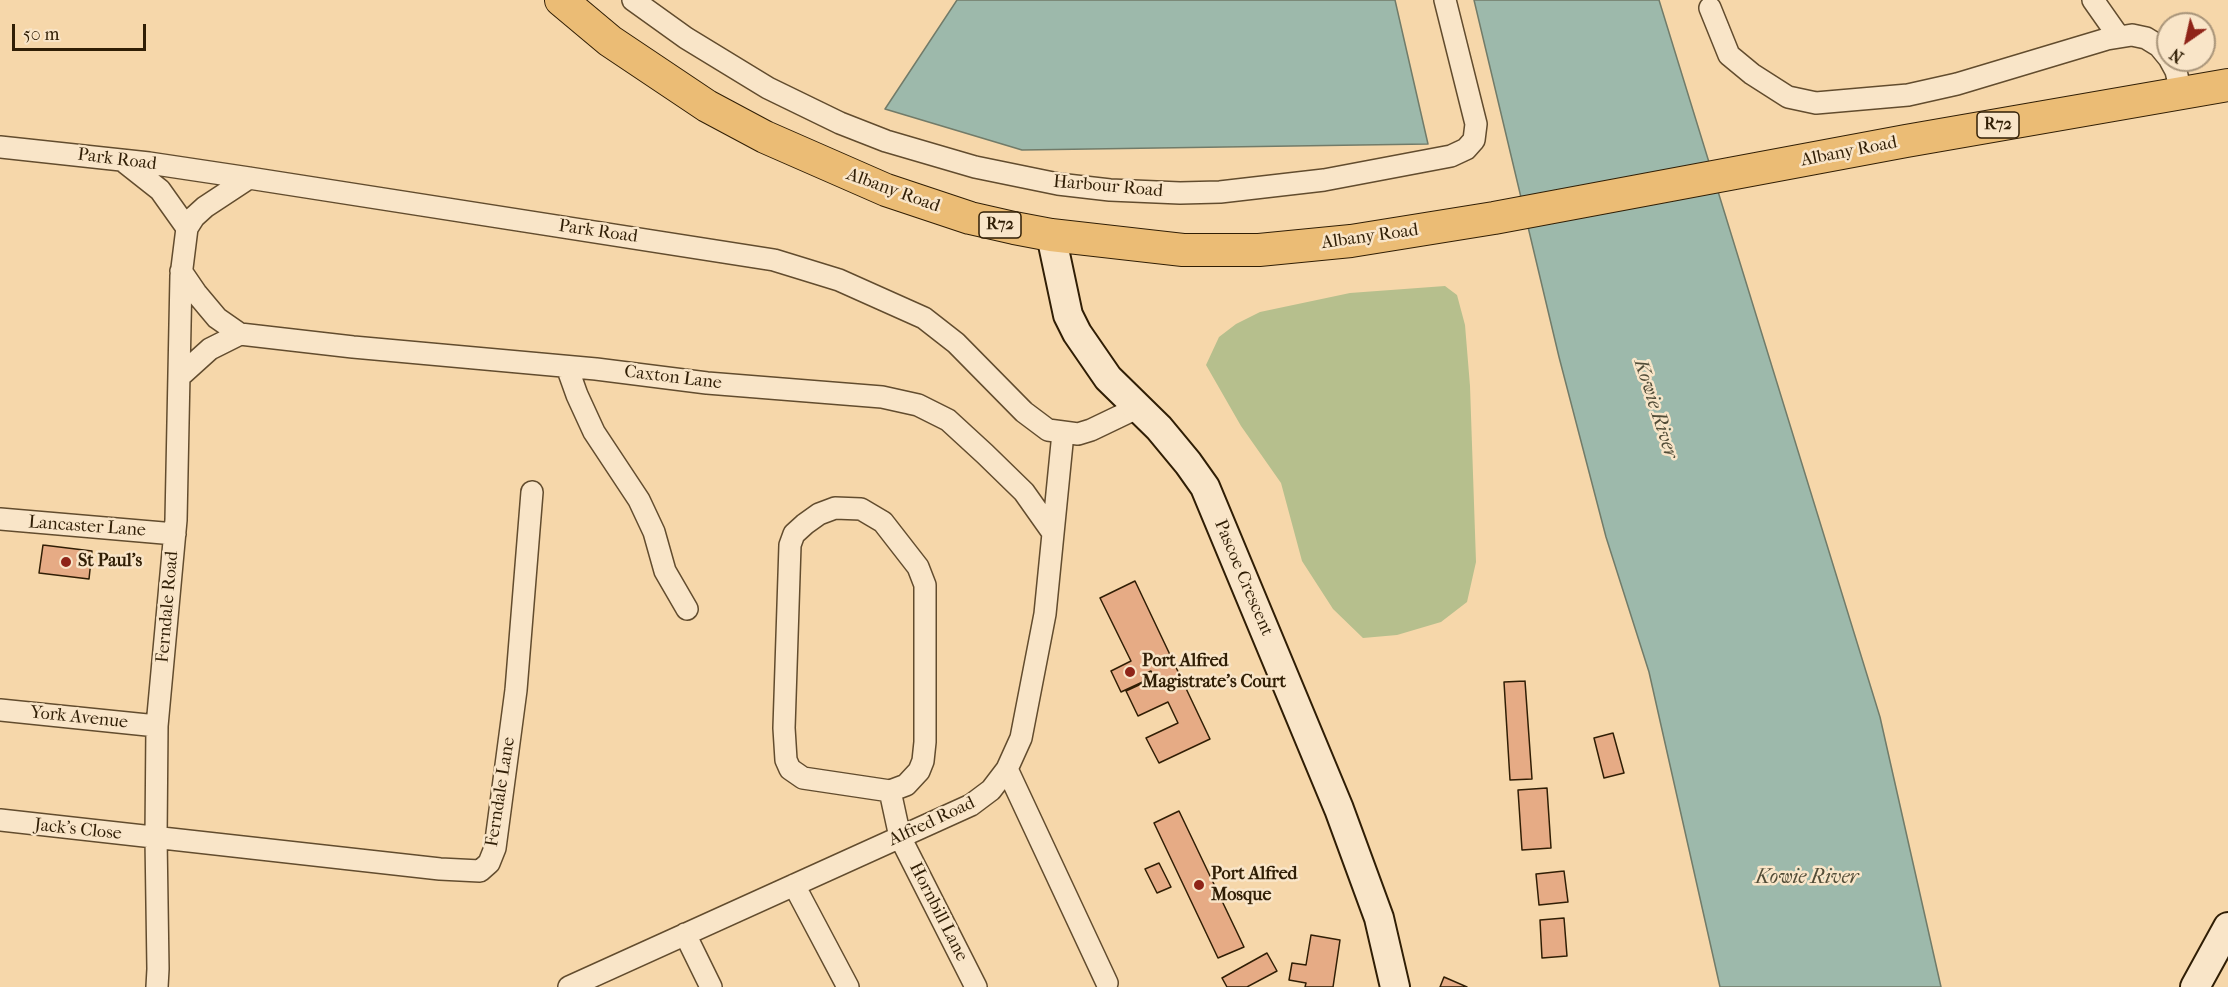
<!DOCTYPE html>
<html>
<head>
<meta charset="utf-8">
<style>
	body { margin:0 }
	#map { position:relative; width:2228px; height:987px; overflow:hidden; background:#f6d7aa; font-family:"IM FELL French Canon",serif }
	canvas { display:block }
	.north { position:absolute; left:2156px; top:12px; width:60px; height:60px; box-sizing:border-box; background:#f9e5c8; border:2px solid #a9957a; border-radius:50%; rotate:214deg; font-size:16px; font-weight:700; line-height:24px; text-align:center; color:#301e05 }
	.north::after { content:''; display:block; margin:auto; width:21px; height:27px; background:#8f2418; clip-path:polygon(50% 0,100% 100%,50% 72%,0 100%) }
	.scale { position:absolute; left:12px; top:24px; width:134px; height:27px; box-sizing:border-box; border:3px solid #301e05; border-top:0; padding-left:8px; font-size:18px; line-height:21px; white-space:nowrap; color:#301e05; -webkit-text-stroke:4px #f9e5c8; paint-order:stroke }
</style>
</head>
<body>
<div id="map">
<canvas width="2228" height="987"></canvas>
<div class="north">N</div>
<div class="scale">50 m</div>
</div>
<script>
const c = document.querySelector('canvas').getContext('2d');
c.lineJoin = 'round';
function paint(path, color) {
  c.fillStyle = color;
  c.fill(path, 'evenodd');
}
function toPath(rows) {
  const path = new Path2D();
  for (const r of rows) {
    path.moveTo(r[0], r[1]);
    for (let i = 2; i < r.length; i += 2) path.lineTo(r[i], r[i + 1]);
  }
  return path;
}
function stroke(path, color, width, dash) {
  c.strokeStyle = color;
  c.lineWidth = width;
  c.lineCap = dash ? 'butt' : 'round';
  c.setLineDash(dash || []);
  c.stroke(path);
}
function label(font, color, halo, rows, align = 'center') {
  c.font = font + ' "IM FELL French Canon",serif';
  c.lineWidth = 5;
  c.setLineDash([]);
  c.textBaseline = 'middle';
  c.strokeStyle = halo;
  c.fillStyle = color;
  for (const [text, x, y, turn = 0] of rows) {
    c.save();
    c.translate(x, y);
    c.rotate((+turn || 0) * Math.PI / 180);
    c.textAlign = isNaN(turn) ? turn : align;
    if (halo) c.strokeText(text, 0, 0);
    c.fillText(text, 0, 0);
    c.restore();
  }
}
const green = toPath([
	[1445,286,1457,295,1465,325,1470,386,1476,562,1467,602,1441,622,1397,635,1363,638,1333,609,1302,561,1281,483,1241,426,1206,365,1219,337,1236,324,1260,312,1350,293]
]);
const water = toPath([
	[957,0,1395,0,1428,144,1022,150,885,109,957,0],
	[1474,0,1659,0,1880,717,1941,987,1720,987,1649,672,1606,537,1559,357,1474,0]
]);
const building = toPath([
	[43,545,92,551,89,579,39,573,43,545],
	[1135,581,1210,739,1159,763,1146,738,1178,723,1168,702,1138,716,1126,691,1154,678,1151,671,1146,673,1149,679,1121,692,1111,671,1131,661,1100,598,1135,581],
	[1525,681,1532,779,1510,780,1504,682,1525,681],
	[1613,733,1624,773,1604,778,1594,738,1613,733],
	[1547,788,1551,848,1522,850,1518,790,1547,788],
	[1179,811,1244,947,1218,958,1154,823,1179,811],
	[1159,863,1171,887,1157,893,1145,869,1159,863],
	[1564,871,1568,902,1539,905,1536,874,1564,871],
	[1564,918,1567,956,1542,958,1540,920,1564,918],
	[1311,935,1340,940,1333,987,1305,987,1306,983,1289,980,1292,963,1306,965,1311,935],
	[1267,953,1277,971,1247,987,1227,987,1222,978,1267,953],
	[1444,977,1467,987,1440,987,1444,977]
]);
const street = toPath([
	[633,0,686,38,768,88,840,123,886,141,975,167,1058,184,1110,190,1180,193,1220,192,1324,180,1451,156,1466,149,1474,140,1476,124,1445,0],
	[2093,0,2119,37],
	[1710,8,1729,55,1752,74,1788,97,1816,103,1908,95,1957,84,2107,39,2132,35,2146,38,2159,46,2168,57],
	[2170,60,2176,71,2181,93],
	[0,147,149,163,249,178,774,260,839,280,924,318,956,343,1024,412,1048,430,1078,434,1091,430,1139,407],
	[122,160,160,190,187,228],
	[181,271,196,293,217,318,240,334,353,347,596,369,707,383,882,397,918,405,948,420,985,454,1024,492,1053,533],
	[567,367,577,395,594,432,639,500,654,532,665,571,687,609],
	[179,377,210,349,240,334],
	[835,508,861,509,883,522,918,567,925,585,925,742,923,761,919,771,906,785,890,791,803,778,790,769,786,760,784,728,790,545,794,534,805,524,819,514,835,508],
	[0,519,175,534],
	[0,710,157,726],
	[1007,769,1107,983],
	[890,791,900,837,976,987],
	[0,820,440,869,480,871,489,863,495,848,516,690,532,492],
	[794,885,848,987],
	[685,934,711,987],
	[157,987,158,969,156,838,157,726,176,520,181,276,187,228,194,217,205,207,249,178],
	[569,987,971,805,991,790,1007,769,1021,738,1045,614,1063,433]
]);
const secondary = toPath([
	[1051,235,1068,315,1077,333,1108,378,1159,428,1188,463,1205,487,1339,809,1379,918,1395,987],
	[2195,987,2228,927]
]);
const primary = toPath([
	[561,0,610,41,707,106,765,137,886,190,970,218,1014,228,1051,235,1183,250,1259,250,1351,241,1494,218,1906,141,2228,85]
]);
const markers = [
	[66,562,6,"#8f2418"],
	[1130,672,6,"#8f2418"],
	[1199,885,6,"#8f2418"]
];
const shields = [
	[1998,125,42],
	[1000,225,42]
];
const shieldNames = [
	["R72",1998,125],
	["R72",1000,225]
];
const streetNames = [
	["Albany Road",1849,152,-11],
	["Park Road",117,160,7],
	["Harbour Road",1108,187,5],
	["Albany Road",893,191,20],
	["Park Road",598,232,8],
	["Albany Road",1370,237,-8],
	["Caxton Lane",673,378,7],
	["Lancaster Lane",87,527,4],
	["Pascoe Crescent",1243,578,67],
	["Ferndale Road",168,607,-85],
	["York Avenue",79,718,6],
	["Ferndale Lane",501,792,-81],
	["Alfred Road",932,822,-25],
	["Jack's Close",78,830,6],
	["Hornbill Lane",938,912,63]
];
const poiNames = [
	["St Paul's",78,562],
	["Port Alfred",1142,662],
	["Magistrate's Court",1142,683],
	["Port Alfred",1211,875],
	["Mosque",1211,896]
];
const waterNames = [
	["Kowie River",1655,409,72],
	["Kowie River",1807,878]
];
paint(green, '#b6bf8d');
paint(water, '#9db9ab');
stroke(water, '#717b69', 1.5);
paint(building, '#e6ab85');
stroke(building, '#301e05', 1.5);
stroke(street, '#624c2e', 24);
stroke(secondary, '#301e05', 32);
stroke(primary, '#301e05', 34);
stroke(street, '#f9e5c8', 21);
stroke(secondary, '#f9e5c8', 28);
stroke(primary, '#ebbc75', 32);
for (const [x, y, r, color] of markers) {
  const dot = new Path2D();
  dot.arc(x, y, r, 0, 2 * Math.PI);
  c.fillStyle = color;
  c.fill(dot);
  stroke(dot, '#f9e5c8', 2);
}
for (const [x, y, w] of shields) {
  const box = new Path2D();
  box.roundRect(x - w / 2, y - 13, w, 26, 4.5);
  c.fillStyle = '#f9e5c8';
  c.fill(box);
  stroke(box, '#301e05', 1.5);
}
label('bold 16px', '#301e05', null, shieldNames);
label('18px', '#301e05', '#f9e5c8', streetNames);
label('bold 18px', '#301e05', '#f9e5c8', poiNames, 'left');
label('italic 20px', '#514c37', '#f9e5c8', waterNames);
</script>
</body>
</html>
